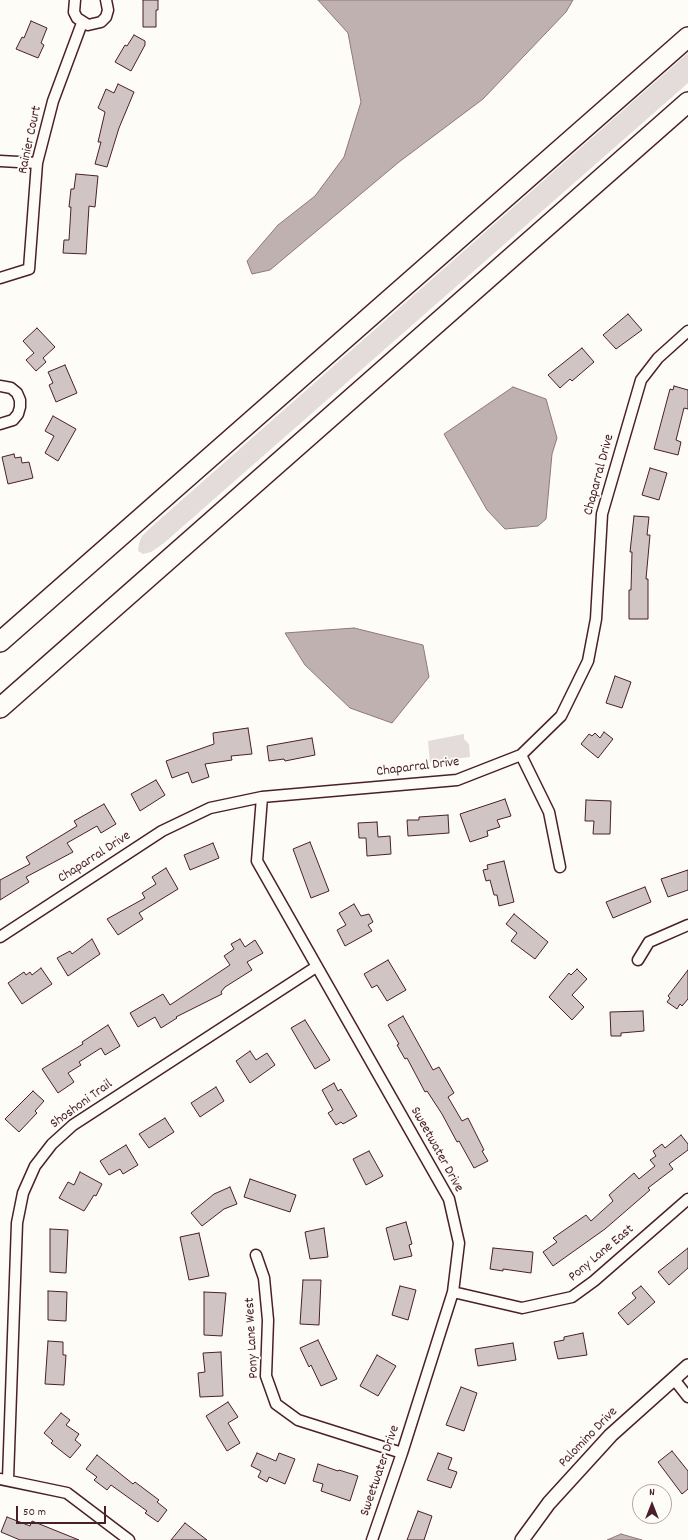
<!DOCTYPE html>
<html>
<head>
<meta charset="utf-8">
<style>
	body { margin:0 }
	#map { position:relative; width:688px; height:1540px; overflow:hidden; background:#fdfcf7; font-family:Dekko,sans-serif }
	canvas { display:block }
	.north { position:absolute; left:632px; top:1484px; width:40px; height:40px; box-sizing:border-box; background:#fdfcf7; border:1px solid #b5a4a5; border-radius:50%; rotate:0deg; font-size:11px; font-weight:700; line-height:16px; text-align:center; color:#4a1f2b }
	.north::after { content:''; display:block; margin:auto; width:14px; height:18px; background:#4a1f2b; clip-path:polygon(50% 0,100% 100%,50% 72%,0 100%) }
	.scale { position:absolute; left:16px; top:1506px; width:90px; height:18px; box-sizing:border-box; border:2px solid #4a1f2b; border-top:0; padding-left:5px; font-size:12px; line-height:14px; white-space:nowrap; color:#4a1f2b; -webkit-text-stroke:3px #fdfcf7; paint-order:stroke }
</style>
</head>
<body>
<div id="map">
<canvas width="688" height="1540"></canvas>
<div class="north">N</div>
<div class="scale">50 m</div>
</div>
<script>
const c = document.querySelector('canvas').getContext('2d');
c.lineJoin = 'round';
function paint(path, color) {
  c.fillStyle = color;
  c.fill(path, 'evenodd');
}
function toPath(rows) {
  const path = new Path2D();
  for (const r of rows) {
    path.moveTo(r[0], r[1]);
    for (let i = 2; i < r.length; i += 2) path.lineTo(r[i], r[i + 1]);
  }
  return path;
}
function stroke(path, color, width, dash) {
  c.strokeStyle = color;
  c.lineWidth = width;
  c.lineCap = dash ? 'butt' : 'round';
  c.setLineDash(dash || []);
  c.stroke(path);
}
function label(font, color, halo, rows, align = 'center') {
  c.font = font + ' Dekko,sans-serif';
  c.lineWidth = 3.5;
  c.setLineDash([]);
  c.textBaseline = 'middle';
  c.strokeStyle = halo;
  c.fillStyle = color;
  for (const [text, x, y, turn = 0] of rows) {
    c.save();
    c.translate(x, y);
    c.rotate((+turn || 0) * Math.PI / 180);
    c.textAlign = isNaN(turn) ? turn : align;
    if (halo) c.strokeText(text, 0, 0);
    c.fillText(text, 0, 0);
    c.restore();
  }
}
const green = toPath([
	[688,53,688,83,164,543,151,552,143,554,138,551,139,543,142,536,149,529],
	[464,734,464,739,469,744,470,757,430,762,428,741]
]);
const water = toPath([
	[318,0,573,0,566,12,483,99,399,162,270,270,252,274,247,261,278,225,315,196,344,157,361,102,348,33,318,0],
	[513,387,546,399,557,438,552,454,546,519,538,526,505,529,487,510,444,434,513,387],
	[354,628,423,645,429,677,392,723,350,708,305,665,285,633,354,628],
	[621,1534,642,1540,607,1540,621,1534]
]);
const building = toPath([
	[143,0,158,0,158,10,156,10,156,27,143,27,143,0],
	[31,21,47,28,41,43,44,45,38,58,16,49,22,37,24,38,31,21],
	[134,35,145,41,145,45,131,71,115,62,125,45,127,46,134,35],
	[118,84,134,92,119,128,107,167,95,164,101,142,98,142,105,112,98,108,106,89,114,93,118,84],
	[76,174,98,176,95,207,89,206,86,254,63,253,64,240,69,240,71,207,69,207,71,189,74,189,76,174],
	[628,314,642,330,616,349,603,335,628,314],
	[37,328,55,347,43,358,46,362,36,371,26,360,34,353,23,341,37,328],
	[582,348,594,362,572,381,570,379,560,388,548,375,582,348],
	[65,365,77,393,56,402,49,385,53,383,48,372,65,365],
	[674,386,688,390,688,409,684,408,676,440,681,442,678,455,654,449,670,389,673,390,674,386],
	[53,416,76,429,58,461,45,453,54,436,45,431,53,416],
	[14,454,15,458,21,457,22,463,29,462,33,478,8,484,2,457,14,454],
	[650,468,667,473,659,500,642,495,650,468],
	[634,516,649,517,647,535,650,535,646,579,648,579,648,619,629,619,629,590,631,590,632,552,630,552,634,516],
	[615,676,631,682,622,708,606,703,615,676],
	[248,728,252,754,231,756,232,760,205,764,209,777,192,783,188,772,172,778,166,761,214,744,213,733,248,728],
	[604,732,613,739,598,758,581,744,589,734,592,736,595,733,600,738,604,732],
	[312,738,315,755,285,761,284,759,269,761,267,746,312,738],
	[156,780,165,795,140,811,131,794,156,780],
	[505,799,511,816,497,820,500,827,487,831,488,836,470,842,460,814,505,799],
	[586,800,611,801,610,834,593,834,594,821,585,821,586,800],
	[104,804,116,824,101,833,97,826,67,843,73,852,26,877,29,882,0,900,0,880,30,864,26,857,77,826,74,821,104,804],
	[448,815,449,833,408,836,407,820,419,820,419,817,448,815],
	[377,822,378,837,390,836,391,854,367,856,366,838,359,838,358,823,377,822],
	[310,842,329,891,311,898,293,849,310,842],
	[213,843,219,858,190,870,184,855,213,843],
	[504,861,514,902,499,906,497,895,494,895,490,880,486,881,483,870,488,869,487,865,504,861],
	[166,868,178,889,139,913,143,919,118,935,107,919,145,898,142,893,156,884,152,877,166,868],
	[688,870,688,890,668,897,661,879,688,870],
	[645,887,651,902,613,918,606,902,645,887],
	[354,904,361,916,369,914,373,922,368,925,372,931,345,946,337,930,346,925,339,913,354,904],
	[514,914,548,942,535,959,511,941,517,933,506,924,514,914],
	[92,939,100,954,68,976,57,958,70,951,72,954,92,939],
	[240,939,245,947,255,940,263,953,247,962,252,970,225,987,221,992,222,994,176,1017,177,1018,161,1028,155,1017,138,1027,130,1013,163,994,170,1005,230,965,224,956,234,949,231,944,240,939],
	[388,960,406,990,387,1001,377,985,372,988,364,974,388,960],
	[41,968,52,984,22,1004,8,983,24,972,26,975,30,972,32,975,41,968],
	[577,969,587,979,572,995,584,1007,572,1020,549,997,569,973,571,975,577,969],
	[688,970,688,999,682,1006,680,1004,677,1009,667,1002,670,998,668,996,688,970],
	[643,1011,644,1031,621,1033,621,1036,611,1036,610,1012,643,1011],
	[403,1016,433,1070,439,1067,454,1093,448,1097,462,1121,468,1118,484,1150,482,1151,488,1161,474,1168,459,1141,457,1142,442,1114,427,1091,425,1092,407,1058,405,1059,397,1045,399,1044,388,1025,403,1016],
	[305,1020,330,1060,315,1069,291,1028,305,1020],
	[108,1025,120,1046,105,1055,101,1048,79,1062,81,1065,68,1073,74,1082,58,1093,42,1069,83,1044,82,1042,108,1025],
	[250,1051,256,1060,267,1053,275,1065,250,1083,236,1061,250,1051],
	[334,1083,338,1091,341,1089,357,1116,343,1124,341,1122,336,1125,328,1113,333,1110,322,1090,334,1083],
	[216,1087,224,1101,200,1117,191,1103,216,1087],
	[33,1091,44,1101,35,1111,37,1113,19,1132,5,1119,33,1091],
	[165,1118,174,1132,149,1148,139,1134,165,1118],
	[681,1135,688,1144,688,1150,669,1164,673,1169,648,1188,650,1190,605,1229,553,1266,543,1252,557,1242,553,1238,586,1215,591,1221,613,1201,609,1195,634,1173,639,1179,655,1166,650,1160,656,1156,653,1151,662,1144,665,1148,681,1135],
	[126,1145,138,1165,123,1174,120,1169,109,1175,100,1161,126,1145],
	[369,1151,383,1176,366,1185,353,1159,369,1151],
	[80,1172,102,1184,96,1196,94,1195,84,1211,59,1198,68,1182,74,1185,80,1172],
	[250,1179,296,1195,290,1212,244,1197,250,1179],
	[230,1187,237,1204,224,1209,202,1226,191,1213,214,1194,230,1187],
	[406,1222,412,1244,409,1245,412,1256,394,1260,386,1228,406,1222],
	[324,1228,328,1257,310,1259,305,1232,324,1228],
	[50,1229,68,1230,66,1273,50,1272,50,1229],
	[199,1233,209,1276,189,1280,180,1237,199,1233],
	[493,1248,533,1252,531,1273,503,1269,503,1271,490,1269,493,1248],
	[688,1248,688,1268,669,1285,658,1272,688,1248],
	[303,1280,321,1280,319,1325,300,1324,303,1280],
	[400,1286,416,1290,408,1320,392,1315,400,1286],
	[641,1286,655,1302,628,1325,618,1313,636,1298,632,1293,641,1286],
	[48,1291,67,1292,66,1321,48,1320,48,1291],
	[204,1292,226,1293,222,1336,204,1335,204,1292],
	[583,1333,587,1355,558,1359,554,1342,564,1340,564,1337,583,1333],
	[318,1340,337,1379,321,1386,311,1365,309,1367,300,1348,318,1340],
	[48,1341,63,1342,63,1355,66,1355,64,1385,45,1384,48,1341],
	[513,1343,516,1360,478,1366,475,1349,513,1343],
	[221,1352,223,1396,200,1397,198,1373,205,1372,203,1353,221,1352],
	[377,1355,396,1366,378,1396,360,1386,377,1355],
	[461,1387,477,1393,464,1431,446,1425,461,1387],
	[228,1402,238,1417,228,1423,240,1443,227,1451,206,1416,228,1402],
	[61,1413,70,1420,66,1425,79,1434,75,1440,81,1445,70,1458,51,1443,53,1441,44,1433,61,1413],
	[672,1451,688,1471,688,1489,682,1494,658,1462,672,1451],
	[257,1453,276,1461,279,1453,295,1459,285,1484,269,1477,267,1482,258,1477,261,1471,251,1466,257,1453],
	[438,1453,452,1458,448,1469,457,1472,451,1488,427,1480,438,1453],
	[97,1455,133,1484,135,1482,159,1500,157,1502,167,1510,158,1522,145,1513,147,1511,111,1485,107,1490,94,1480,97,1477,86,1469,97,1455],
	[318,1464,338,1471,339,1470,358,1476,350,1501,321,1491,323,1484,313,1481,318,1464],
	[418,1511,432,1516,424,1540,407,1540,418,1511],
	[7,1517,30,1526,32,1521,79,1540,20,1540,1,1532,7,1517],
	[185,1523,207,1540,171,1540,185,1523]
]);
const minor = toPath([
	[75,0,74,12,77,18,88,25,101,22,106,17,108,10,106,0],
	[0,161,37,163],
	[0,278,29,269,37,163,53,101,82,23],
	[0,386,11,388,17,393,20,400,20,407,18,414,13,420,0,424],
	[521,755,549,812,560,867],
	[262,797,257,861,449,1199,459,1243,453,1292,402,1453,372,1540],
	[0,937,162,831,210,808,262,797,457,780,521,755,561,716,588,661,596,619,602,514,641,380,658,358,688,331],
	[638,960,649,942,688,925],
	[256,1255,264,1278,268,1320,266,1376,276,1404,298,1420,402,1453],
	[453,1292,522,1308,572,1297,594,1281,688,1199],
	[673,1378,688,1397],
	[0,1479,67,1493,129,1540],
	[8,1479,17,1223,23,1193,35,1166,52,1144,73,1125,316,967]
]);
const tertiary = toPath([
	[522,1540,549,1503,611,1435,688,1366]
]);
const motorway = toPath([
	[0,642,688,37],
	[0,708,688,102]
]);
const streetNames = [
	["Rainier Court",31,140,-78],
	["Chaparral Drive",600,475,-75],
	["Chaparral Drive",418,768,-7],
	["Chaparral Drive",95,858,-33],
	["Shoshoni Trail",82,1105,-36],
	["Sweetwater Drive",436,1150,61],
	["Pony Lane East",602,1254,-40],
	["Pony Lane West",253,1338,-93],
	["Palomino Drive",589,1438,-46],
	["Sweetwater Drive",381,1471,-71]
];
paint(green, '#e3dcda');
paint(water, '#c0b1b1');
stroke(water, '#91777b', 1);
paint(building, '#d0c5c4');
stroke(building, '#4a1f2b', 1);
stroke(minor, '#4a1f2b', 13);
stroke(tertiary, '#4a1f2b', 16);
stroke(motorway, '#4a1f2b', 22);
stroke(minor, '#fdfcf7', 10);
stroke(tertiary, '#fdfcf7', 13);
stroke(motorway, '#fdfcf7', 19);
label('14px', '#4a1f2b', '#fdfcf7', streetNames);
</script>
</body>
</html>
